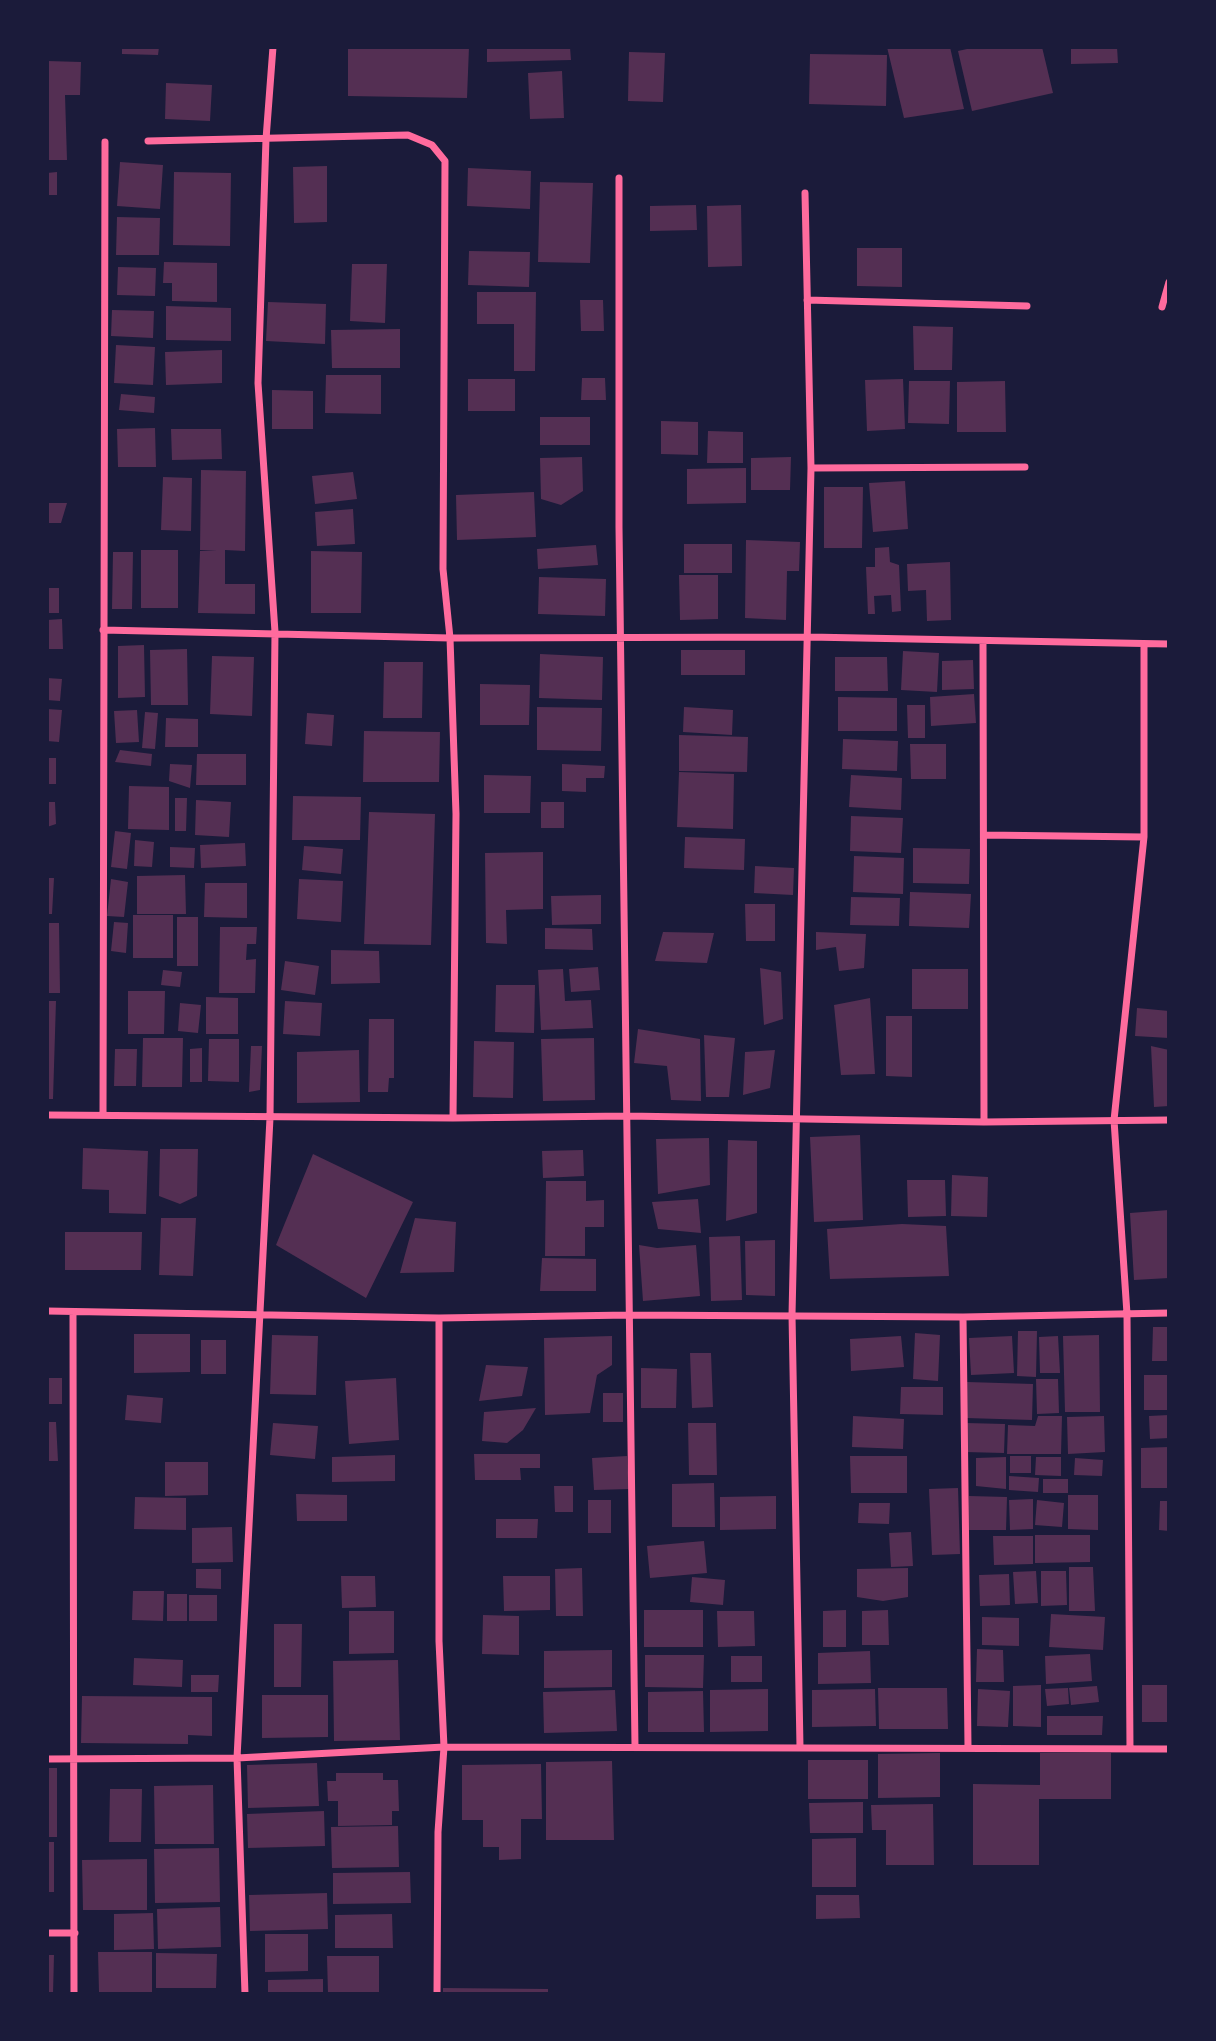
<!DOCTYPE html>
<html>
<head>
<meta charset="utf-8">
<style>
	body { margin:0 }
	#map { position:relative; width:1216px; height:2041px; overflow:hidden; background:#1b1b3a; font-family:Barlow,sans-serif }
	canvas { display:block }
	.frame { position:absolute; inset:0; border:49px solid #1b1b3a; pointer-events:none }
</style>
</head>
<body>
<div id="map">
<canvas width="1216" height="2041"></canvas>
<div class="frame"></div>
</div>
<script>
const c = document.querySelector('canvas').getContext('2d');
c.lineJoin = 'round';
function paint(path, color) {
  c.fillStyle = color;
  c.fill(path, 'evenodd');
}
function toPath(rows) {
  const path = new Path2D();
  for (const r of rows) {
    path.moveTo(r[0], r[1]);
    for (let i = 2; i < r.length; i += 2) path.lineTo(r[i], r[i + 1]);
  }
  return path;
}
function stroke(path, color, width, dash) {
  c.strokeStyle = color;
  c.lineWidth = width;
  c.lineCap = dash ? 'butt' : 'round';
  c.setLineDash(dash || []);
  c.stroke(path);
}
const building = toPath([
	[122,47,159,47,158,55,122,54],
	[348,47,469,47,467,98,348,96],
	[487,47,570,47,571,60,487,62],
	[887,47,950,47,964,109,904,118],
	[976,47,1042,47,1053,93,972,111,958,51],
	[1071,47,1117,47,1118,63,1071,64],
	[629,52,665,53,663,102,628,101],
	[810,54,887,55,886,106,809,104],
	[47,61,81,62,80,95,65,95,67,160,47,160],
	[562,71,564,118,530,119,528,73],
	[166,83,212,85,210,121,165,119],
	[120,162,163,165,160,209,117,206],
	[327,166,327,222,294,223,293,167],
	[468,168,531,171,530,209,467,206],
	[57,172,57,195,47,195,47,173],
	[174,172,231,173,230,246,173,245],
	[540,182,593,183,590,263,538,262],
	[696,205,697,230,650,231,650,206],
	[741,205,742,266,708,267,707,206],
	[117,217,160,218,159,255,116,255],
	[857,248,902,248,902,287,857,286],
	[469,251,530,252,529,287,468,285],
	[164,262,217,263,217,302,172,301,172,283,163,283],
	[352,264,387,264,385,323,350,321],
	[118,267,156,268,155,296,117,295],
	[477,292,536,292,535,371,514,371,514,324,477,324],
	[580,300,603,300,604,331,581,331],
	[268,302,326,304,325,344,266,341],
	[166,306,231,308,231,341,166,340],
	[112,310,154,311,153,338,111,336],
	[913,326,953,327,952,370,914,370],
	[400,329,400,368,332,368,331,330],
	[116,345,155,347,153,385,114,383],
	[222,350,222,383,166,385,165,352],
	[326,375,381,375,381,414,325,413],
	[582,378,605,378,606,400,581,400],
	[468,379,515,379,515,411,468,411],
	[903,379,905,429,867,431,865,380],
	[909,381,950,381,949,424,908,423],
	[1005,381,1006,432,957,432,957,382],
	[272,390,313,391,313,429,272,429],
	[121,394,155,397,154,413,119,410],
	[540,417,590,417,590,445,540,445],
	[661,421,698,422,698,455,661,454],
	[155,428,156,467,118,467,117,429],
	[171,429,221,429,222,459,172,460],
	[708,431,743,432,743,463,707,463],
	[582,457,583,491,561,505,541,499,540,458],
	[791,457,790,490,751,490,751,458],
	[746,468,746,503,687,504,687,469],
	[201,470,246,471,245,551,225,550,225,584,255,584,255,614,198,613,200,551,217,551,200,550],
	[353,472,357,499,315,504,312,476],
	[163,477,192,478,191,531,161,530],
	[905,481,908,529,873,532,869,483],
	[824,487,863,487,862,548,824,548],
	[534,492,536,537,457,540,456,495],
	[47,503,67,503,61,523,47,523],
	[353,509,355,544,317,546,315,512],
	[746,540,800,542,799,571,787,571,786,620,745,618],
	[684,544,732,544,732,573,684,573],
	[596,545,598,565,538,569,537,549],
	[889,547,890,562,899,565,901,611,892,612,891,595,874,596,875,614,868,614,866,567,875,567,875,548],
	[141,550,178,550,178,608,141,608],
	[311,551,362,552,361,613,311,613],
	[113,552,133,552,132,609,112,609],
	[950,562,951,620,927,621,926,590,908,591,907,564],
	[679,575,718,575,718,619,680,620],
	[539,577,606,579,605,616,538,614],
	[47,588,59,588,59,613,47,613],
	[62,619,63,649,47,649,47,620],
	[144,645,145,697,118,698,118,646],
	[187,649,188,705,151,705,150,650],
	[681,650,745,650,745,675,681,675],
	[903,651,939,653,937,692,901,690],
	[540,654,603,657,602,700,539,698],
	[212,656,254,657,252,716,210,714],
	[835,657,887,657,888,691,835,691],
	[973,660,974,689,942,690,942,661],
	[384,662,423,662,422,718,383,718],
	[47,678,62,679,60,701,47,700],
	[480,684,530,685,529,725,480,725],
	[974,694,976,723,931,726,930,697],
	[838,697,897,698,897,731,838,731],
	[907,705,925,705,925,738,908,738],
	[537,707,602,708,601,751,537,750],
	[684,707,733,710,732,735,683,732],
	[47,709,62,710,59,742,47,741],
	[137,710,139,742,116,743,114,711],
	[145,712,158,713,155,749,142,748],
	[307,713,334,715,332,746,305,744],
	[166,718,198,719,198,747,165,747],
	[364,731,440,732,439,782,363,782],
	[679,735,748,737,747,772,679,771],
	[843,739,898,741,897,771,842,769],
	[910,744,946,744,946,779,911,779],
	[120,750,152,754,151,766,115,762],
	[197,754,246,754,246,785,196,785],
	[47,758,56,758,56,784,47,784],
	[170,764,192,765,190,788,169,781],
	[562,764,605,766,604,778,586,778,586,792,562,791],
	[679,772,734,774,733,829,677,827],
	[484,775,531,776,530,813,484,813],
	[851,775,902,778,901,810,849,807],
	[129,786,169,787,169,830,128,829],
	[293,796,361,797,360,840,292,840],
	[175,798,187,798,186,831,175,831],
	[196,800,231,802,229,837,195,835],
	[47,802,55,802,56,824,47,827],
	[541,802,564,802,564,828,541,828],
	[369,812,435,814,431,945,364,944],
	[851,816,903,818,901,853,850,851],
	[115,831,131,833,127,869,111,867],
	[685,837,745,839,744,870,684,868],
	[135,840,154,842,152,867,134,866],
	[245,843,246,866,201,868,200,845],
	[304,846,343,849,341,874,302,870],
	[170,847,195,848,194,868,170,867],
	[913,848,970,849,969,884,913,883],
	[543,852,543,909,506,910,507,944,486,943,485,853],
	[854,856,904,858,903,894,853,892],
	[755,866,794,868,793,895,754,893],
	[185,875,186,914,137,914,137,876],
	[47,878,54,878,52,914,47,914],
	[111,879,128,882,124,917,107,916],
	[299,879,343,881,341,922,297,919],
	[205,883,247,883,247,918,204,917],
	[910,892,971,894,969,928,909,926],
	[601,895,601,924,552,925,551,896],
	[851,897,900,898,899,926,850,925],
	[745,904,775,904,775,941,746,941],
	[133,915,173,915,173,958,133,958],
	[177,917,198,917,198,966,177,966],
	[114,922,128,923,126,953,111,951],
	[47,923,59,923,60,993,47,993],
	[220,927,257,927,256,944,247,944,246,960,256,959,255,993,219,993],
	[545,928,592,929,593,950,545,949],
	[663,932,714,933,707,963,655,961],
	[816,932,866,934,864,968,839,971,836,947,816,950],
	[331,950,379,951,380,983,331,984],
	[285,961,319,966,315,995,281,990],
	[598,967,600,990,571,992,569,969],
	[760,968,781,972,783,1019,764,1025],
	[563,969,565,1001,591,1000,593,1028,541,1030,538,970],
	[912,969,968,969,968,1009,912,1009],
	[163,970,182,972,180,987,161,985],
	[496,985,535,985,534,1033,495,1032],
	[128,991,165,991,164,1034,128,1034],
	[206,997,238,998,238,1034,206,1034],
	[870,998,875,1074,841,1075,834,1005],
	[47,1001,56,1001,53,1099,47,1099],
	[285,1001,322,1003,320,1036,283,1034],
	[180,1003,201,1005,198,1033,178,1031],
	[1137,1008,1169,1011,1169,1038,1135,1036],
	[886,1016,912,1016,912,1077,886,1076],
	[369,1019,394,1019,394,1078,389,1078,388,1092,368,1092],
	[638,1029,700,1039,701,1101,671,1100,667,1066,634,1063],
	[704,1035,735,1038,729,1097,706,1097],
	[143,1038,183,1038,182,1087,142,1087],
	[594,1038,595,1100,543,1101,541,1039],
	[209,1039,239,1039,239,1082,208,1081],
	[474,1041,514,1042,513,1098,473,1097],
	[251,1046,262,1046,260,1090,249,1092],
	[1151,1046,1169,1050,1169,1106,1154,1107],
	[202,1048,202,1082,190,1082,190,1049],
	[115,1049,137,1049,136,1086,114,1086],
	[359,1050,360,1102,297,1103,297,1052],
	[775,1050,770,1088,743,1095,745,1052],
	[860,1135,863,1220,814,1222,810,1137],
	[709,1138,710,1185,658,1194,656,1139],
	[728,1140,757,1141,757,1213,726,1221],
	[83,1148,148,1151,146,1214,109,1213,109,1190,82,1189],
	[160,1149,198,1149,197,1196,180,1204,159,1196],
	[583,1150,584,1176,543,1178,542,1151],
	[313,1154,413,1202,366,1298,276,1245],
	[952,1175,988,1177,987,1217,951,1216],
	[907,1180,945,1180,946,1216,908,1217],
	[546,1181,586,1181,586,1201,604,1200,604,1227,585,1227,585,1256,545,1256],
	[698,1199,701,1233,658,1229,652,1202],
	[1169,1210,1169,1278,1134,1280,1130,1213],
	[161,1218,196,1218,193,1276,159,1275],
	[415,1218,456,1222,454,1272,400,1273],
	[902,1224,946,1226,949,1276,830,1279,827,1229],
	[65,1232,142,1232,141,1270,65,1270],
	[740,1236,742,1300,711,1301,709,1237],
	[775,1240,775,1296,746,1295,745,1241],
	[639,1245,657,1248,696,1245,700,1296,643,1301],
	[542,1258,596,1259,596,1291,540,1291],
	[1153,1327,1169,1327,1169,1361,1152,1361],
	[1018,1331,1037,1331,1036,1377,1017,1376],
	[915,1333,940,1335,938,1381,913,1379],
	[134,1334,190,1334,190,1372,134,1373],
	[272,1335,318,1336,316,1395,270,1394],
	[1099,1335,1100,1412,1065,1412,1063,1336],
	[612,1336,612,1365,597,1375,590,1413,545,1415,544,1338],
	[901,1336,904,1367,851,1371,850,1339],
	[1012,1336,1014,1373,971,1375,969,1338],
	[1058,1336,1060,1373,1040,1373,1039,1337],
	[201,1340,226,1340,226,1374,201,1374],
	[690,1353,711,1353,713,1407,692,1408],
	[486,1365,528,1367,522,1396,479,1401],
	[641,1368,677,1369,676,1408,641,1408],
	[1144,1375,1169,1375,1169,1410,1144,1410],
	[47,1378,62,1378,62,1404,47,1404],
	[396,1378,399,1440,349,1444,345,1381],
	[1036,1379,1058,1379,1059,1413,1037,1414],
	[967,1382,1033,1384,1032,1420,966,1418],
	[901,1387,943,1387,943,1415,900,1414],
	[603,1393,623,1393,623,1422,603,1422],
	[127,1395,163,1398,161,1423,125,1420],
	[536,1408,523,1430,507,1443,482,1441,484,1412],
	[1169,1415,1169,1438,1150,1439,1149,1416],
	[853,1416,904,1419,903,1449,852,1447],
	[1038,1416,1062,1416,1061,1454,1007,1454,1008,1425,1035,1426],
	[1104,1416,1105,1452,1068,1454,1067,1417],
	[47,1422,56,1422,58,1461,47,1461],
	[273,1423,318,1426,315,1459,270,1455],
	[688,1423,716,1423,717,1475,689,1475],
	[966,1423,1005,1424,1004,1453,965,1452],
	[1169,1447,1169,1488,1141,1488,1141,1448],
	[474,1454,540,1454,540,1468,520,1468,521,1480,475,1480],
	[395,1455,395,1481,332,1482,332,1457],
	[627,1456,629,1489,594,1490,592,1458],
	[850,1456,907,1456,907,1493,851,1493],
	[1010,1456,1031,1456,1031,1473,1010,1473],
	[1006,1457,1006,1489,976,1486,976,1458],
	[1036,1457,1061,1457,1061,1476,1035,1475],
	[1075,1458,1103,1460,1102,1476,1074,1475],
	[165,1462,208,1462,208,1495,165,1496],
	[1009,1476,1039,1478,1038,1492,1009,1490],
	[1043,1479,1068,1479,1068,1493,1043,1493],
	[714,1483,715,1527,672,1527,672,1484],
	[554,1486,573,1486,573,1512,555,1512],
	[958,1488,960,1554,932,1555,929,1489],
	[296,1494,347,1495,347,1521,297,1521],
	[1068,1495,1098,1495,1098,1530,1068,1529],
	[776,1496,776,1529,720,1530,720,1497],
	[969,1496,1007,1497,1006,1530,968,1530],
	[135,1497,186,1498,186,1530,134,1529],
	[1033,1499,1033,1529,1010,1530,1009,1500],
	[588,1500,611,1500,611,1533,588,1533],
	[1037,1500,1064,1503,1062,1527,1035,1525],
	[1160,1501,1169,1501,1169,1531,1159,1530],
	[859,1503,890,1503,889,1524,858,1523],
	[496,1519,538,1519,537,1538,496,1538],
	[232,1527,233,1562,192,1563,192,1528],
	[911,1532,913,1566,891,1567,889,1533],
	[1035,1535,1090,1535,1090,1562,1035,1563],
	[993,1536,1033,1536,1033,1564,994,1565],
	[704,1541,707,1573,650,1578,647,1546],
	[1069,1567,1093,1567,1095,1611,1069,1611],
	[582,1568,583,1616,556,1616,555,1569],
	[908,1568,908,1597,883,1601,857,1597,857,1569],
	[196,1569,221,1569,221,1589,196,1588],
	[1036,1571,1038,1603,1015,1604,1013,1572],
	[1041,1571,1066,1571,1067,1605,1041,1606],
	[1009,1574,1010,1605,980,1606,979,1575],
	[341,1576,375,1576,376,1607,342,1608],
	[503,1576,550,1576,550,1610,504,1611],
	[692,1577,725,1580,723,1605,690,1602],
	[133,1591,164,1591,163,1621,132,1620],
	[167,1594,187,1594,187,1621,167,1621],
	[189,1595,217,1595,217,1621,189,1621],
	[644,1610,703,1610,703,1647,644,1647],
	[846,1610,846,1647,823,1647,823,1611],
	[888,1610,889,1645,862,1645,862,1611],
	[349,1611,394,1611,394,1653,349,1654],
	[717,1611,754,1611,755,1646,718,1647],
	[1051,1614,1105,1617,1103,1650,1049,1647],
	[483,1615,519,1616,519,1655,482,1654],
	[982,1617,1019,1618,1019,1646,982,1645],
	[274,1624,302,1624,301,1687,274,1687],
	[977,1649,1003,1650,1004,1682,976,1682],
	[612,1650,612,1687,544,1688,544,1651],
	[870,1651,871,1683,818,1684,818,1653],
	[1090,1654,1092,1681,1046,1684,1045,1656],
	[645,1655,704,1655,703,1688,645,1687],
	[731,1656,762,1656,762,1682,731,1682],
	[134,1658,183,1660,182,1687,133,1685],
	[398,1660,400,1740,334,1741,333,1661],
	[191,1675,219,1675,218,1692,191,1692],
	[1041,1685,1041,1727,1013,1726,1013,1686],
	[1142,1685,1169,1685,1169,1722,1142,1722],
	[1097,1686,1099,1702,1071,1705,1069,1688],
	[878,1688,947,1688,948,1729,879,1729],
	[1068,1688,1069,1704,1047,1706,1045,1689],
	[768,1689,768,1731,710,1732,710,1690],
	[875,1689,876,1726,812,1727,812,1690],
	[978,1689,1010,1691,1008,1727,977,1726],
	[615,1690,617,1731,544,1733,543,1692],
	[703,1691,704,1732,648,1732,648,1692],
	[262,1695,328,1695,328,1737,262,1738],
	[82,1696,212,1697,212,1736,188,1735,188,1744,81,1743],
	[1047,1716,1103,1716,1102,1735,1047,1735],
	[940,1753,940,1797,878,1798,878,1754],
	[1040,1753,1111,1753,1111,1799,1039,1799,1039,1865,973,1865,973,1784,1040,1785],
	[808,1760,868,1760,868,1799,808,1799],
	[612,1761,614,1840,546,1840,546,1762],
	[317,1763,319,1806,248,1808,247,1765],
	[541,1764,542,1819,521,1819,521,1859,499,1860,499,1847,483,1847,483,1820,462,1820,462,1765],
	[47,1768,57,1768,57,1837,47,1837],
	[336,1773,383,1773,383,1780,398,1780,399,1811,392,1811,392,1825,338,1826,338,1801,328,1801,327,1781,336,1781],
	[213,1785,214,1844,155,1844,154,1786],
	[110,1789,142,1789,141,1842,109,1842],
	[863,1802,863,1833,810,1833,809,1803],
	[933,1804,934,1865,886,1865,886,1830,872,1830,871,1805],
	[324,1811,325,1846,248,1848,247,1814],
	[398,1826,399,1867,332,1868,331,1827],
	[856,1838,856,1887,812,1887,812,1839],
	[47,1842,54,1842,54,1892,47,1892],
	[219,1848,220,1902,155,1903,154,1849],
	[147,1859,147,1910,83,1910,82,1860],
	[410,1872,411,1903,333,1904,333,1873],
	[327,1893,328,1929,250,1931,249,1895],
	[816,1895,859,1895,860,1918,816,1919],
	[220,1907,221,1947,158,1949,157,1909],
	[153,1913,154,1949,114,1950,114,1914],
	[392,1914,393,1948,335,1948,335,1915],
	[265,1934,308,1934,308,1971,265,1972],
	[98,1952,152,1952,152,1992,99,1992],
	[156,1953,217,1954,216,1988,156,1988],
	[47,1955,54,1955,53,1994,47,1994],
	[327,1956,379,1956,379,1994,328,1994],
	[323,1979,323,1994,268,1994,268,1980],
	[443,1988,548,1989,548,1994,443,1994]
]);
const minor = toPath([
	[148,141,408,135,432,145,445,161,443,569,450,638,456,814,453,1118],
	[619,178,619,527,635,1746],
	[807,300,1027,306],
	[1162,307,1169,282],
	[811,468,1025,467],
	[103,630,450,638,809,637,1169,644],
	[983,642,984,1122],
	[984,835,1144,837],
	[103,1114,105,142],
	[47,1115,453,1118,627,1116,984,1122,1169,1120],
	[47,1311,439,1318,629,1315,963,1317,1169,1313],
	[73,1312,74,1994],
	[963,1317,968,1747],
	[800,1747,792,1315,811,468,805,193],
	[1130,1749,1127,1314,1114,1120,1144,837,1144,645],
	[47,1759,237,1758,444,1747,1169,1749],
	[47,1933,75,1933],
	[245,1994,237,1758,270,1118,275,632,258,383,266,139,273,47],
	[437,1994,438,1832,444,1747,439,1641,439,1318]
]);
paint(building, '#542f53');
stroke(minor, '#ff6b9d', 7);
</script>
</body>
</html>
